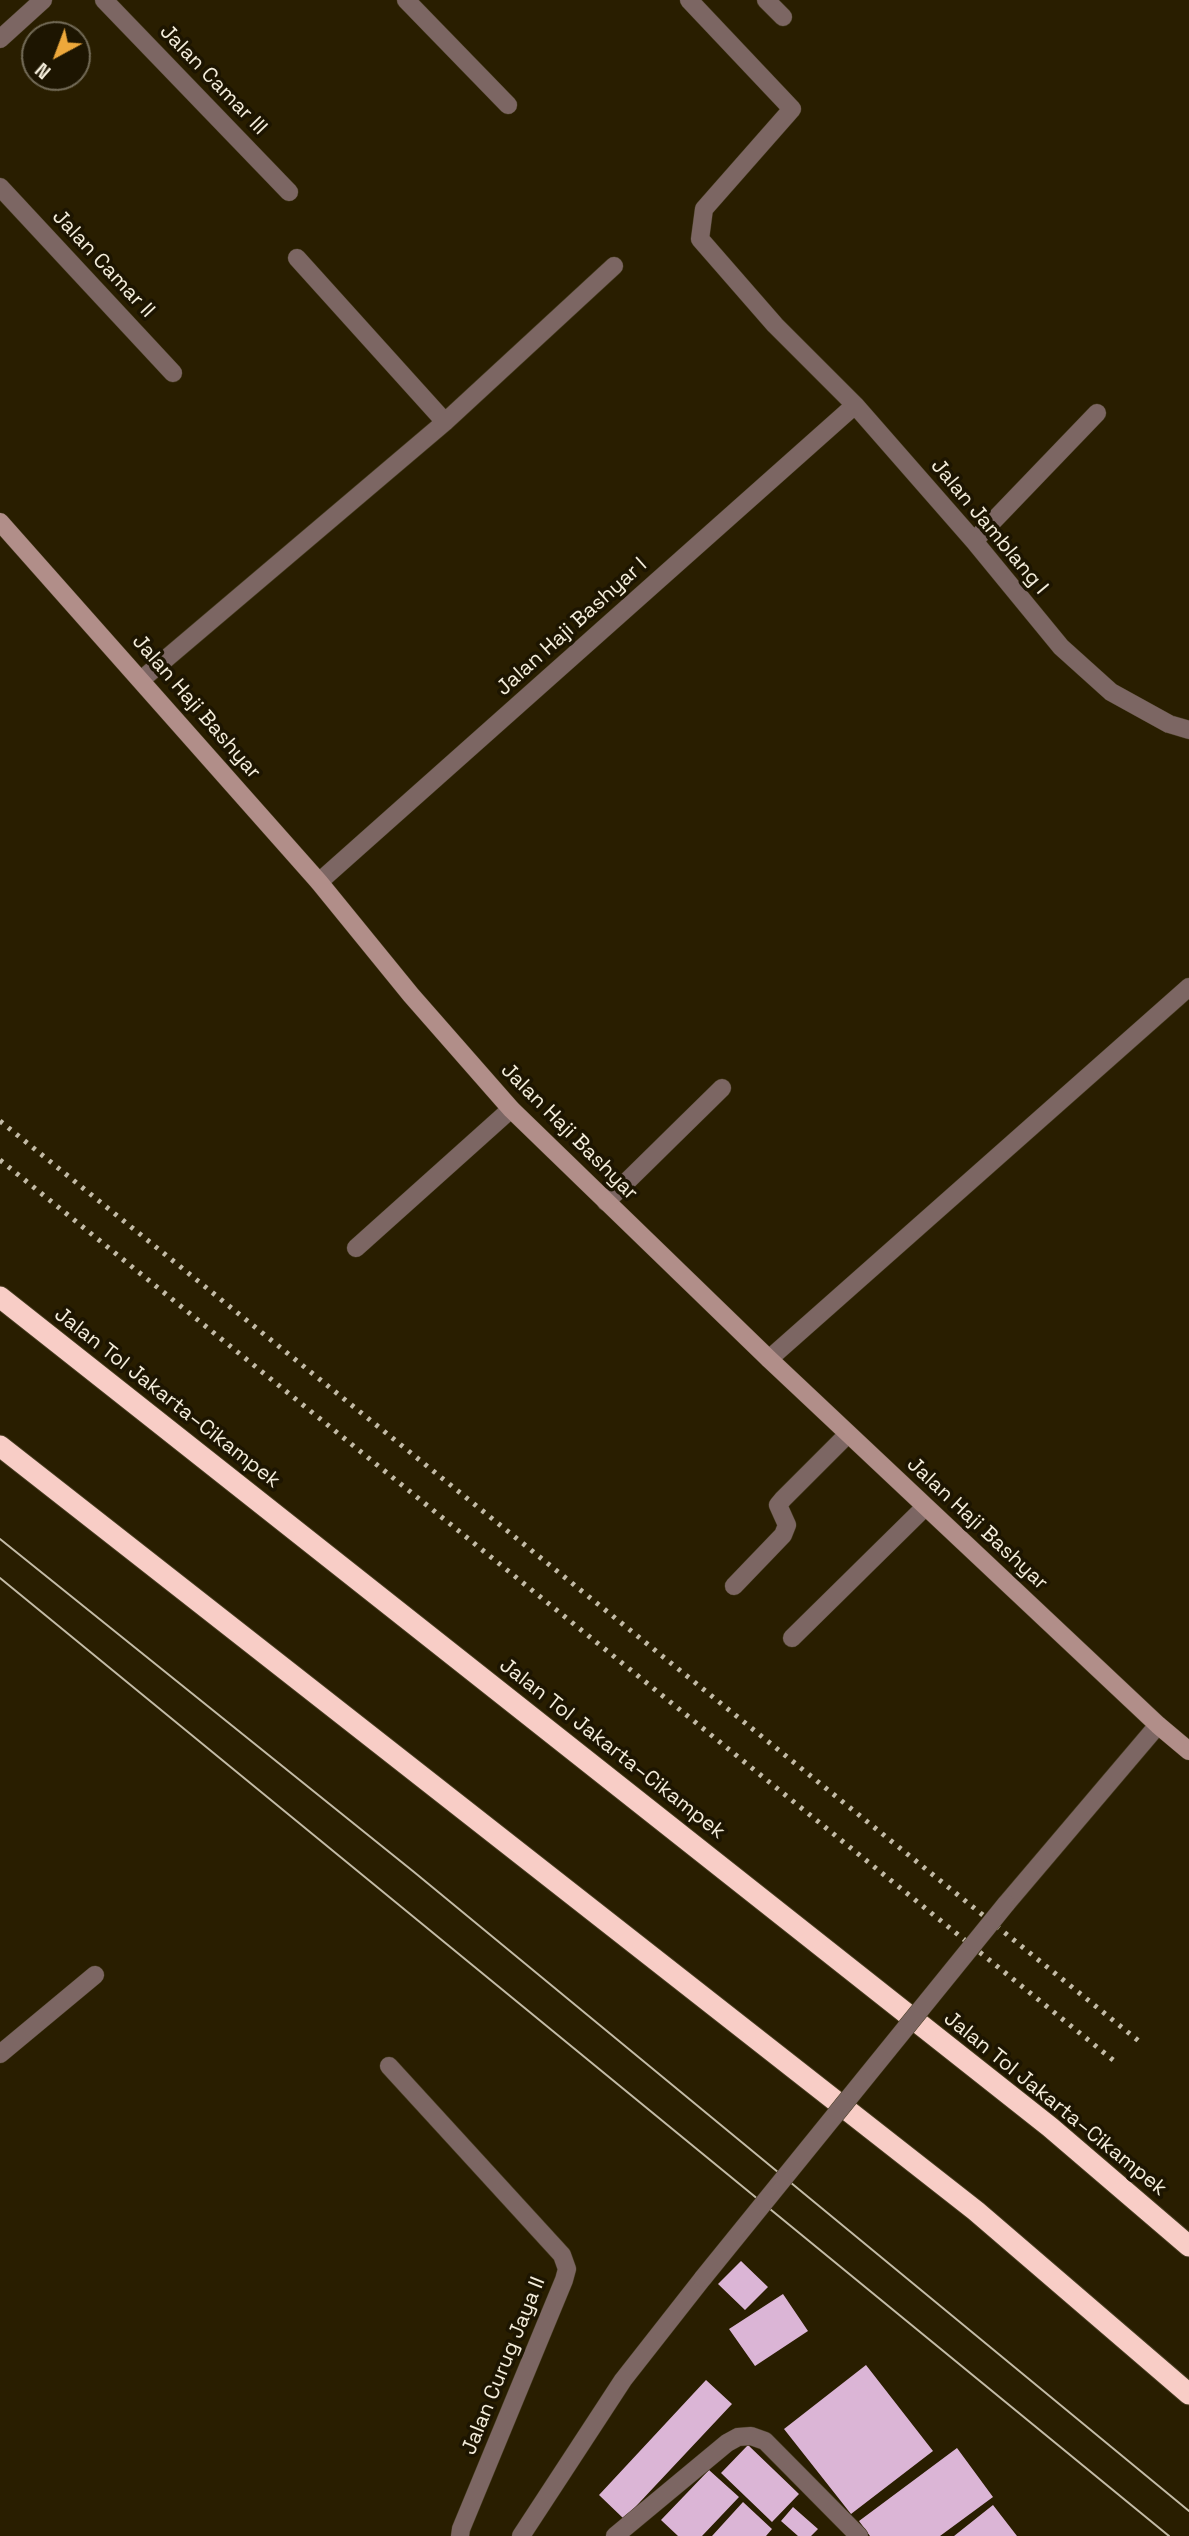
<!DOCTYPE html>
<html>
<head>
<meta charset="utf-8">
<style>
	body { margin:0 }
	#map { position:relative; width:1189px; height:2536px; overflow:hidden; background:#291e00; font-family:"Space Grotesk",sans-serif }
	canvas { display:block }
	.north { position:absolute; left:21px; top:21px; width:70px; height:70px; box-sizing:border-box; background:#1d1501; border:2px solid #736b58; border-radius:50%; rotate:221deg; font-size:19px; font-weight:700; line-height:28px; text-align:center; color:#f4eddb }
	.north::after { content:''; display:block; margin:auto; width:24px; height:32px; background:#eda83b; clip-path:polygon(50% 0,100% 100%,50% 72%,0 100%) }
</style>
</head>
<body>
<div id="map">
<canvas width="1189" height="2536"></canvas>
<div class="north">N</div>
</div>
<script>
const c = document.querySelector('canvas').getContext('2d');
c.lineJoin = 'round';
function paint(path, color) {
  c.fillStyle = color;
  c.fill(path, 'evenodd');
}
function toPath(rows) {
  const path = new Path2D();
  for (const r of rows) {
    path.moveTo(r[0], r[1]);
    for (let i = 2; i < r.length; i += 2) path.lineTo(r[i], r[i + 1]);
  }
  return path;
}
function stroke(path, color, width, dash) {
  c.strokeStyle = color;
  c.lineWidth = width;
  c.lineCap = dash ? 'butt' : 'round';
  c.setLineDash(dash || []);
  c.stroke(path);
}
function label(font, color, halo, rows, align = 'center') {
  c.font = font + ' "Space Grotesk",sans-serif';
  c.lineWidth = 7;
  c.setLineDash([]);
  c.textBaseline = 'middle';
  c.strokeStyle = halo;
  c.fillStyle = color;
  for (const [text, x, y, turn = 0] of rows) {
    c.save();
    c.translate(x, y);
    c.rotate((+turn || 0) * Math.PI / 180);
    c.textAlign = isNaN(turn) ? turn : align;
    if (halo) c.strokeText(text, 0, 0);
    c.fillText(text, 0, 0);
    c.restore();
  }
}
const building = toPath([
	[741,2261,768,2287,745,2310,718,2284],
	[783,2294,808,2331,755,2366,729,2329],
	[866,2365,933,2451,851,2514,784,2429],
	[706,2380,732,2404,624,2519,599,2495],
	[748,2445,799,2494,772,2522,721,2473],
	[957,2448,993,2497,940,2536,870,2536,859,2521],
	[709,2470,739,2497,702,2536,678,2536,661,2520],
	[743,2502,772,2529,766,2536,712,2536],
	[993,2505,1017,2536,954,2536],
	[793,2507,818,2529,811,2536,798,2536,781,2521]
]);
const street = toPath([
	[104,0,289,192],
	[406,0,508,105],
	[689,0,792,109,704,209,700,239,775,325,855,405,974,541,1061,647,1111,692,1169,724,1189,730],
	[766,0,783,17],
	[0,39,43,0],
	[0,187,173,373],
	[297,258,445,422],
	[974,541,1097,413],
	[141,680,445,422,614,266],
	[319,882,855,405],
	[606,1202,722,1088],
	[356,1248,511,1109],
	[769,1359,1189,987],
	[734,1586,783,1535,787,1525,778,1505,783,1499,848,1434],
	[792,1638,925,1507],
	[1006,1904,1158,1725],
	[0,2054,95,1975],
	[389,2066,562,2255,567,2269,564,2280,461,2529,460,2536],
	[521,2536,623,2380,703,2278],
	[615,2536,727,2443,738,2437,751,2436,765,2441,859,2536]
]);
const secondary = toPath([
	[0,522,319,882,411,995,511,1109,769,1359,1158,1725,1189,1751]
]);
const highway = toPath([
	[0,1297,1050,2127,1189,2246],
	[0,1446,976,2211,1189,2394]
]);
const tram = toPath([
	[0,1539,414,1872,1189,2511],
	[0,1578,1169,2536]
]);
const rail = toPath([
	[0,1121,1140,2042],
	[0,1160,1118,2064]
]);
const streetBridge = toPath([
	[703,2278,1006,1904]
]);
const streetNames = [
	["Jalan Camar III",213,80,46],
	["Jalan Camar II",103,264,47],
	["Jalan Jamblang I",989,527,50],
	["Jalan Haji Bashyar I",572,627,-42],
	["Jalan Haji Bashyar",196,707,49],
	["Jalan Haji Bashyar",569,1132,45],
	["Jalan Tol Jakarta–Cikampek",167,1398,38],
	["Jalan Haji Bashyar",977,1524,43],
	["Jalan Tol Jakarta–Cikampek",612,1749,38],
	["Jalan Tol Jakarta–Cikampek",1055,2104,39],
	["Jalan Curug Jaya II",504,2366,-68]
];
paint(building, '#dbb5d6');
stroke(street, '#453b1f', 19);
stroke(secondary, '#453b1f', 19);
stroke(highway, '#453b1f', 23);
stroke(street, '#7c6663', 18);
stroke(secondary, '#b18e89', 18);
stroke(highway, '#f8cdc6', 21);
stroke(tram, '#c3bba6', 2);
stroke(rail, '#c3bba6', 5, [3.5, 7]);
stroke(streetBridge, '#453b1f', 19, []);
stroke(streetBridge, '#7c6663', 18);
label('21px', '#f4eddb', '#1d1501', streetNames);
</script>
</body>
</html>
